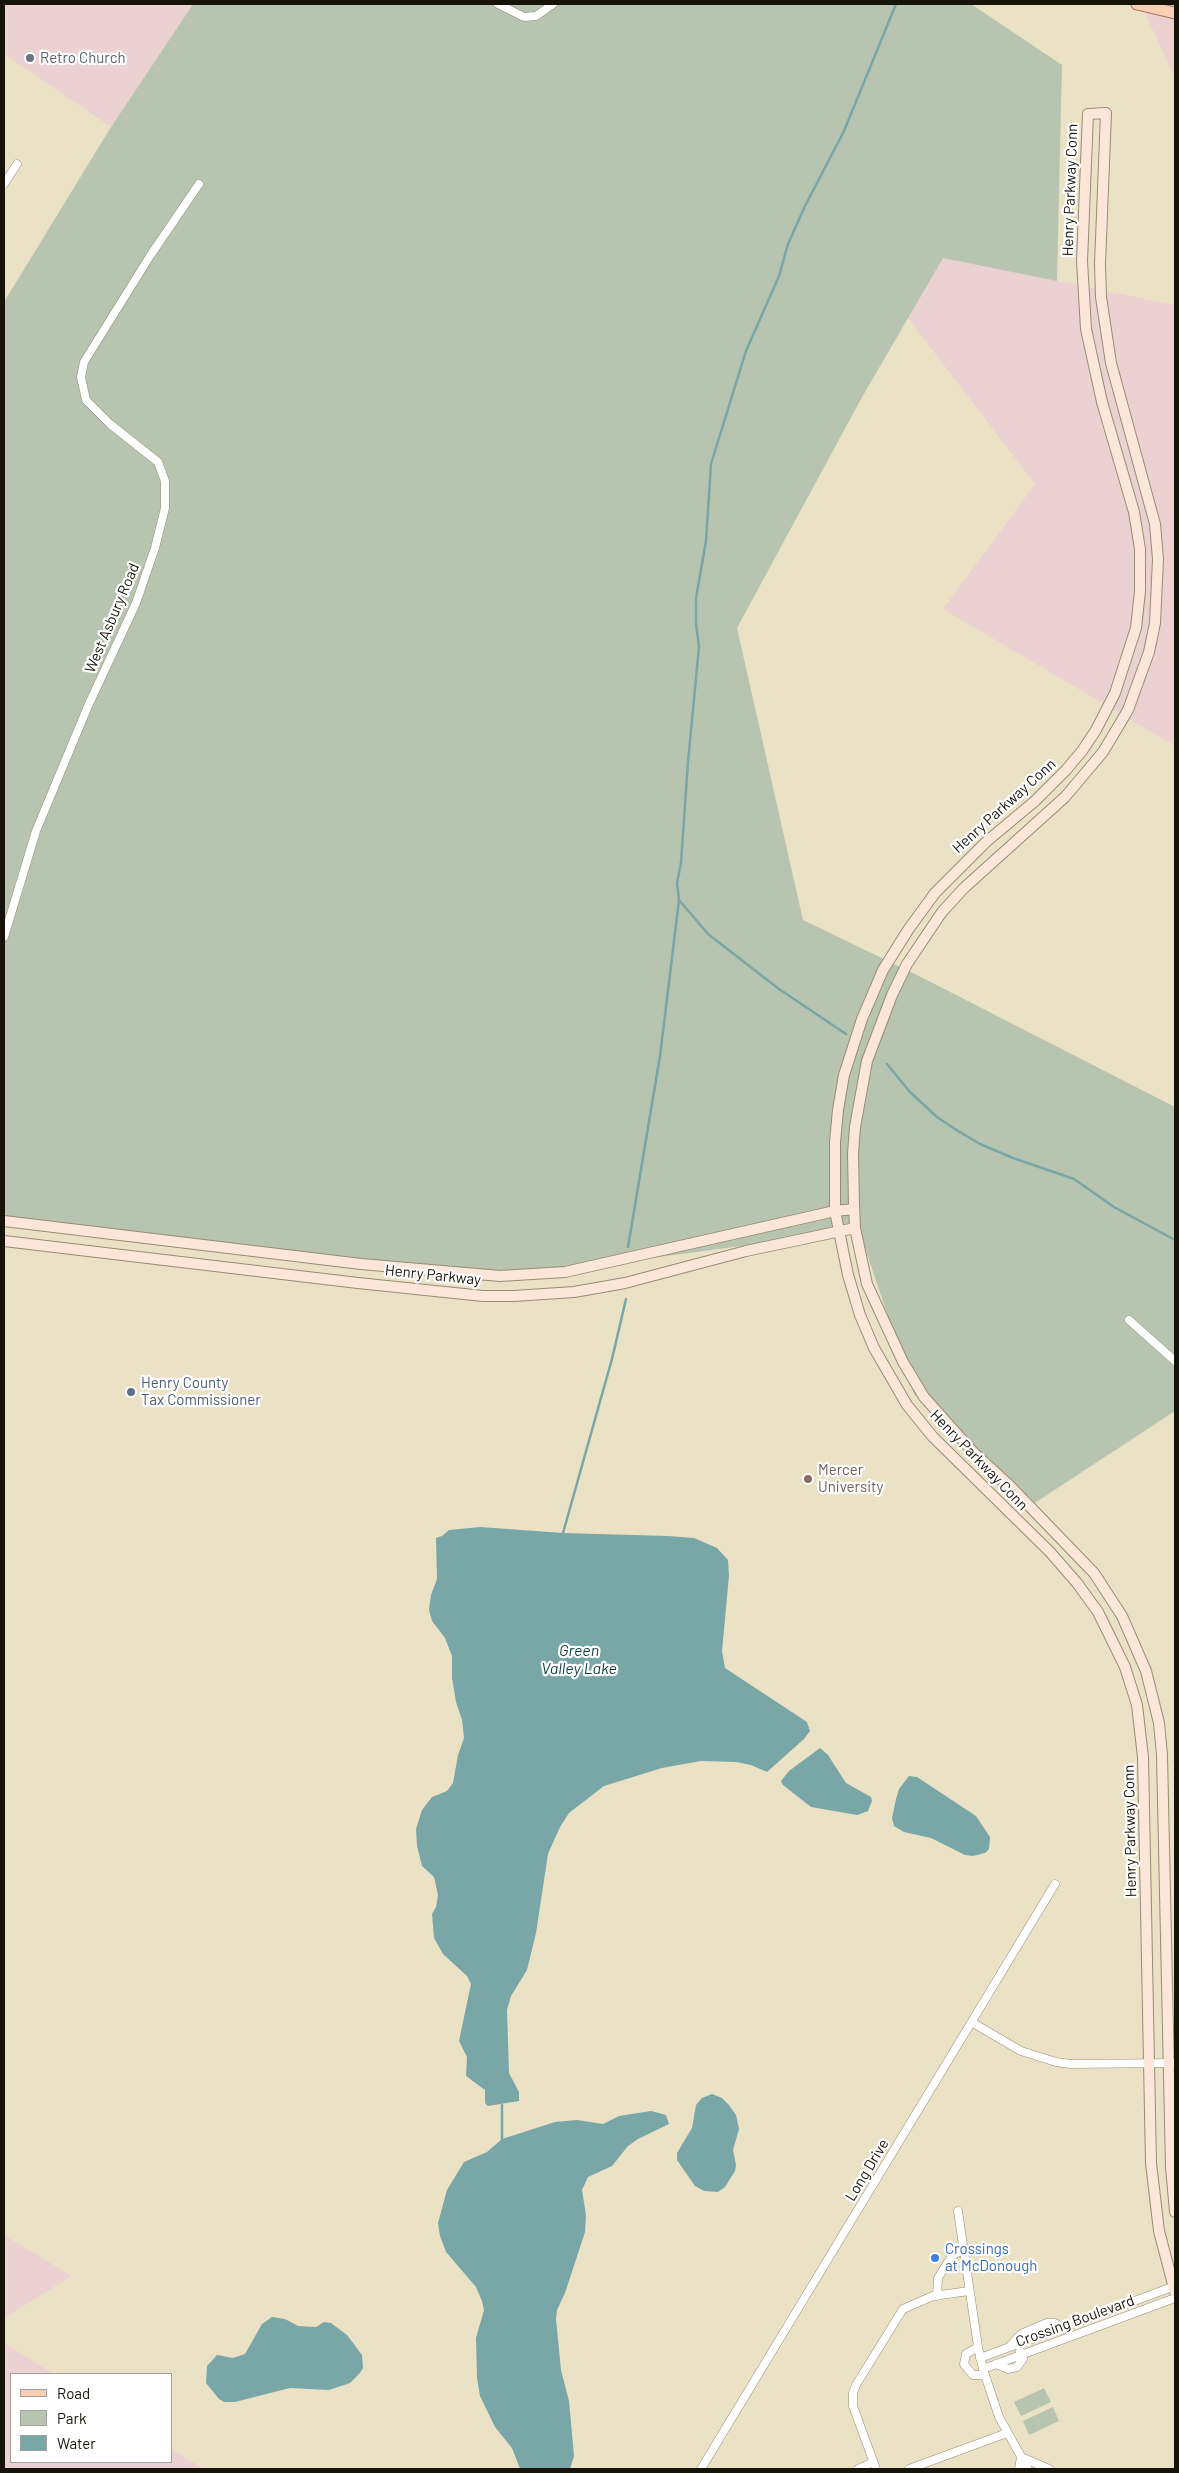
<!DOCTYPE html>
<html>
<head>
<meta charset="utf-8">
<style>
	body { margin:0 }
	#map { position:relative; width:1179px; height:2473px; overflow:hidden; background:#ebe2c6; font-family:Barlow,sans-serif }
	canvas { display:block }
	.frame { position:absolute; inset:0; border:5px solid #161309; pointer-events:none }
	.legend { position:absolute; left:10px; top:2373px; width:162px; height:90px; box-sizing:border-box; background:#fff; border:1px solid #a2a19d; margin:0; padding:6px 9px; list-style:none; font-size:15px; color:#161309 }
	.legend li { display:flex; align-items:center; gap:10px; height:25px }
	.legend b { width:25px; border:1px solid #a2a19d }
</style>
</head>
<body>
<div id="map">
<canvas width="1179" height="2473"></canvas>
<div class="frame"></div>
<ul class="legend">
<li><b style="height:6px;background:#f8ceb5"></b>Road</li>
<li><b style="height:14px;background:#b7c4af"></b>Park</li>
<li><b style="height:14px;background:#79a6a7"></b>Water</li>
</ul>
</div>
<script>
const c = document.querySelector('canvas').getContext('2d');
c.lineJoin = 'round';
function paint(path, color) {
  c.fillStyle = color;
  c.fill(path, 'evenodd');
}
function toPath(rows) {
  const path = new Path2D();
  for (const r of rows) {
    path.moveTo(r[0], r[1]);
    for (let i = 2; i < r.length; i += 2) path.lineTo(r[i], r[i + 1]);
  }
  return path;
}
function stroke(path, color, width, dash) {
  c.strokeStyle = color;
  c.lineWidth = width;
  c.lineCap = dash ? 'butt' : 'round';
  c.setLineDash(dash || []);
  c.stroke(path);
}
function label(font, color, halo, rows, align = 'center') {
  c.font = font + ' Barlow,sans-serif';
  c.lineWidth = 4.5;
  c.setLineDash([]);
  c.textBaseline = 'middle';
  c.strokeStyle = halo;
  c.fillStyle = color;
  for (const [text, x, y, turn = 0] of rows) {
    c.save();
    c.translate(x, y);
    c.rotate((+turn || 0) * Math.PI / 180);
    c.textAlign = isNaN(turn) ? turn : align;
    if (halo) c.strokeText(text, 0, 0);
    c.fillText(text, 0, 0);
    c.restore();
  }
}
const commercial = toPath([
	[4,4,193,4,111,127,4,54],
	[1124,4,1175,4,1175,78,1143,9],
	[943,257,1175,305,1175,746,943,609,1035,484,907,317],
	[4,2235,72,2276,4,2318],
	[4,2343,54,2374,11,2374,11,2462,171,2462,171,2449,204,2469,4,2469]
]);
const green = toPath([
	[193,4,971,4,1062,65,1057,281,943,258,861,399,737,628,803,920,917,975,1175,1107,1175,1411,1021,1512,914,1394,859,1230,475,1282,4,1223,4,302,111,127],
	[1044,2388,1051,2402,1021,2416,1014,2402],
	[1053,2407,1059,2421,1029,2435,1023,2421]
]);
const water = toPath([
	[480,1527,563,1533,668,1536,694,1538,717,1548,728,1560,729,1576,722,1651,725,1668,807,1722,810,1731,804,1739,767,1772,751,1765,736,1762,701,1761,662,1768,604,1786,569,1813,560,1827,548,1854,536,1933,527,1970,511,1996,507,2010,509,2073,519,2092,519,2101,488,2106,485,2103,485,2090,466,2076,467,2057,459,2041,471,1984,467,1976,443,1954,434,1938,432,1914,436,1907,438,1895,434,1877,422,1866,417,1846,416,1829,422,1810,432,1797,447,1791,453,1783,458,1755,464,1738,462,1720,456,1702,452,1678,452,1656,445,1638,432,1621,429,1610,431,1595,437,1579,436,1538,442,1536,449,1530],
	[820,1748,828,1755,846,1783,871,1797,872,1801,868,1811,857,1815,811,1807,783,1785,781,1781,789,1771],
	[909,1776,917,1777,976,1816,990,1837,989,1849,985,1853,973,1856,965,1855,931,1838,904,1832,894,1826,892,1818,896,1799,899,1789],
	[712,2094,722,2098,729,2105,736,2115,739,2129,733,2150,736,2165,735,2171,725,2187,718,2192,704,2191,695,2186,677,2160,677,2153,692,2128,696,2105,702,2098],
	[651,2111,666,2115,669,2124,638,2139,628,2146,612,2166,588,2177,582,2190,586,2215,585,2232,565,2293,557,2310,556,2319,561,2370,569,2401,574,2456,570,2469,520,2469,512,2448,495,2427,480,2396,477,2378,476,2338,484,2310,482,2301,476,2287,446,2252,440,2236,438,2223,447,2190,464,2162,487,2152,502,2139,555,2122,577,2120,603,2124,619,2116],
	[272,2317,285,2319,298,2326,316,2327,324,2322,331,2323,347,2335,362,2355,363,2368,360,2373,350,2383,329,2390,290,2388,235,2402,224,2402,219,2399,206,2383,207,2366,217,2355,233,2358,245,2354,262,2324]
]);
const stream = toPath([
	[679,900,708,934,779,989,846,1034],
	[887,1064,910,1092,937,1117,958,1131,980,1144,1013,1158,1074,1179,1114,1207,1175,1240],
	[628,1247,660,1056,679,900,677,883,681,863,688,762,699,647,696,623,696,598,706,541,711,464,746,351,779,276,788,244,805,206,844,131,896,4],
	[563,1533,612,1359,626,1299],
	[502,2105,502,2139]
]);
const street = toPath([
	[498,4,524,17,536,16,553,4],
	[4,184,17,164],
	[4,937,36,831,88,706,136,603,155,548,165,508,165,481,158,462,110,424,86,400,81,377,84,362,150,256,199,184],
	[1129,1320,1175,1361],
	[973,2023,1021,2051,1056,2062,1070,2064,1175,2063],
	[958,2211,978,2347,983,2369,999,2417,1028,2469],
	[937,2296,938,2278,951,2257,963,2249],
	[1010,2346,1021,2334,1047,2323,1055,2323,1064,2329],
	[978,2347,966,2354,964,2364,973,2375,985,2375],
	[980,2358,1175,2286],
	[996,2364,1008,2369,1017,2367,1023,2359,1020,2351],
	[983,2369,1175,2298],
	[701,2469,1055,1884],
	[858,2469,873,2462],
	[876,2469,853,2406,853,2393,856,2385,903,2309,933,2296,969,2291],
	[909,2469,1007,2433],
	[1019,2469,1021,2457,1049,2469]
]);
const secondary = toPath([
	[4,1221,361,1264,500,1276,565,1272,835,1211,854,1209],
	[4,1241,358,1283,483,1296,514,1296,574,1292,625,1283,746,1251,855,1228],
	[1175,2212,1171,2167,1162,1755,1159,1723,1146,1671,1122,1616,1094,1573,1010,1486,974,1453,924,1397,903,1362,867,1284,855,1228,854,1204,853,1154,855,1127,867,1061,892,995,907,964,942,912,964,888,1065,797,1103,752,1128,710,1149,652,1155,623,1158,559,1155,524,1111,363,1101,297,1100,264,1106,113,1088,114,1082,261,1086,329,1102,402,1134,512,1140,549,1140,591,1136,628,1115,693,1096,730,1082,751,1066,770,1035,801,986,842,935,893,908,930,883,970,862,1019,844,1075,838,1110,835,1142,835,1211,848,1275,860,1315,874,1348,907,1405,933,1437,1050,1552,1077,1583,1098,1612,1125,1667,1137,1705,1143,1757,1151,2163,1159,2231,1175,2292]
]);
const primary = toPath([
	[1137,4,1175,13]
]);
const markers = [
	[30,58,5,"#6b7280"],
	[131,1392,5,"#5c6f8a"],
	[808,1479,5,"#8d6e63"],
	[935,2258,5,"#3f7fe0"]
];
const worshipNames = [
	["Retro Church",40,58]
];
const streetNames = [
	["Henry Parkway Conn",1070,190,-88],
	["West Asbury Road",112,618,-67],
	["Henry Parkway Conn",1004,806,-42],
	["Henry Parkway",433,1275,6],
	["Henry Parkway Conn",979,1460,46],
	["Henry Parkway Conn",1130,1831,-91],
	["Long Drive",867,2170,-59],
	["Crossing Boulevard",1075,2321,-20]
];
const serviceNames = [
	["Henry County",141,1383],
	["Tax Commissioner",141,1400]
];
const educationNames = [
	["Mercer",818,1470],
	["University",818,1487]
];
const shopNames = [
	["Crossings",945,2249],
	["at McDonough",945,2266]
];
const waterNames = [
	["Green",579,1651],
	["Valley Lake",579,1669]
];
paint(commercial, '#ecd1d2');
paint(green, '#b7c4af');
paint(water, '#79a6a7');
stroke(stream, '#79a6a7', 2.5);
stroke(street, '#958d73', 9);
stroke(secondary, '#958d73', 12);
stroke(primary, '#a67759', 13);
stroke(street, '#fff', 8);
stroke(secondary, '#fce6da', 10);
stroke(primary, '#f8ceb5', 11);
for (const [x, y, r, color] of markers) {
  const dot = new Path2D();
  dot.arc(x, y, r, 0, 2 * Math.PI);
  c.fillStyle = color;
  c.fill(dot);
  stroke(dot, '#fff', 2);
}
label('15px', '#5b616d', '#fff', worshipNames, 'left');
label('15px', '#161309', '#fff', streetNames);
label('15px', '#4e5e75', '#fff', serviceNames, 'left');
label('15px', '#785e54', '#fff', educationNames, 'left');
label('15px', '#366cbe', '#fff', shopNames, 'left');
label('italic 16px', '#103c3d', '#fff', waterNames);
</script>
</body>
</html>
